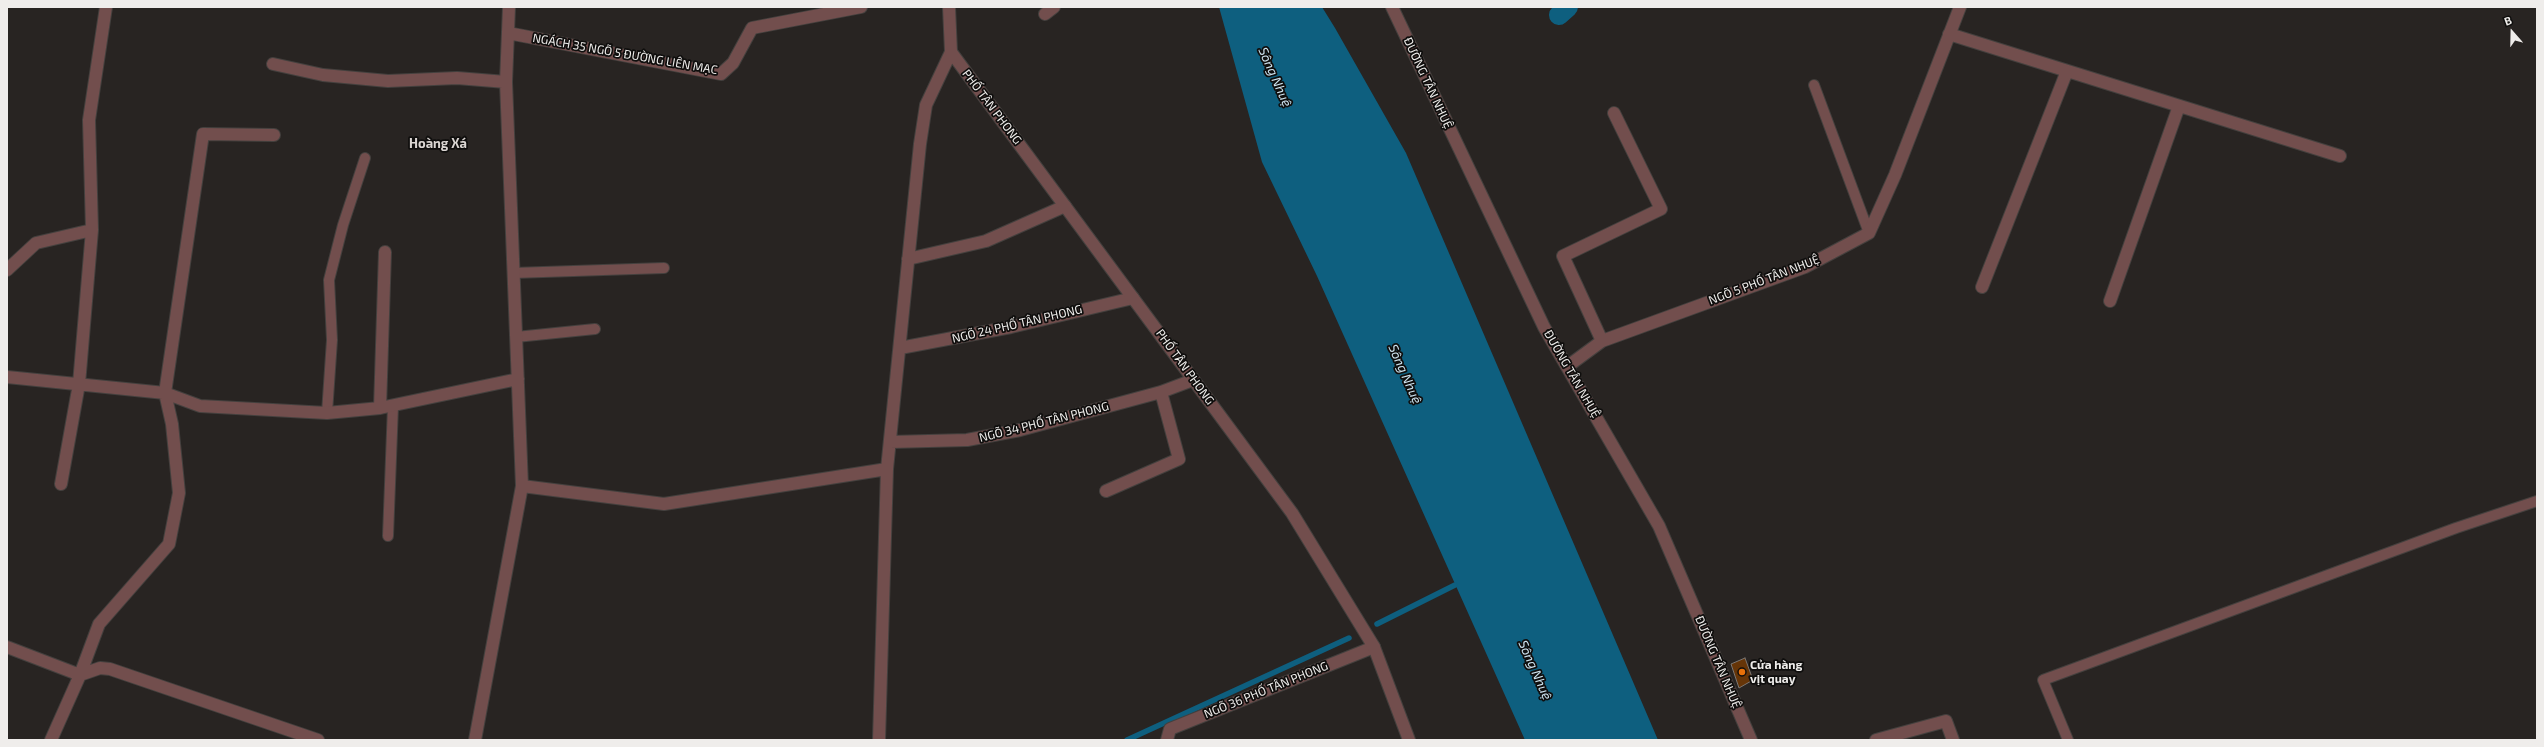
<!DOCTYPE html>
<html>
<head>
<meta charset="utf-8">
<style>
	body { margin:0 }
	#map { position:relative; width:2544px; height:747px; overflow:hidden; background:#282422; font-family:"Exo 2",sans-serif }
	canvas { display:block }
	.frame { position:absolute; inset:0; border:8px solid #efedeb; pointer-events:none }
	.north { position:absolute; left:2492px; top:12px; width:40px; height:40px; -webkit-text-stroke:3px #0f0e0d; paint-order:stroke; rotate:340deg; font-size:11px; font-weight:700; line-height:16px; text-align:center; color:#efedeb }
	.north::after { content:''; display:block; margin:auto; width:14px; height:18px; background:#efedeb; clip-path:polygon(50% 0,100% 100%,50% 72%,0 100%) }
</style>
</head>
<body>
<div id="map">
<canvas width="2544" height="747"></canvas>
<div class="frame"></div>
<div class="north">B</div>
</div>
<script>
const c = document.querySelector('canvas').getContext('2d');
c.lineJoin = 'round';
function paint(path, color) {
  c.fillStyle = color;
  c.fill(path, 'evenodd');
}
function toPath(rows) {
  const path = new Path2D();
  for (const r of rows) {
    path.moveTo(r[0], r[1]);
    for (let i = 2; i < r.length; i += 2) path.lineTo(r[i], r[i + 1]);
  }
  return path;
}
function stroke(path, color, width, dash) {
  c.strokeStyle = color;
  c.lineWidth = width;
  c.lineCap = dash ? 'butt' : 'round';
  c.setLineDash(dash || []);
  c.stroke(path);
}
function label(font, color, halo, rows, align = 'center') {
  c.font = font + ' "Exo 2",sans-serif';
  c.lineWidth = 3.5;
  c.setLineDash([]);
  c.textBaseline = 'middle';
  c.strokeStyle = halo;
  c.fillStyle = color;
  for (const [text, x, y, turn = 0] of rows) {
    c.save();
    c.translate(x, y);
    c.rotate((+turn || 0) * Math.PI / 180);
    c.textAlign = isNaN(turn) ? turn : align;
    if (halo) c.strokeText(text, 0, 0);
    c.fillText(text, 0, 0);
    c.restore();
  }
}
const water = toPath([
	[1219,7,1322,7,1335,28,1406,153,1658,740,1525,740,1317,276,1262,162]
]);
const stream = toPath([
	[1377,624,1455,585],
	[1127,740,1349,638]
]);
const canal = toPath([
	[1559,15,1568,7]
]);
const building = toPath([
	[1745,658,1753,680,1739,688,1731,664,1745,658]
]);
const service = toPath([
	[1814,85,1869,233],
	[513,273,664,268],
	[516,337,595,329],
	[327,413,332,340,329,280,343,225,365,158],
	[388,536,393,406],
	[2068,740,2043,680,2456,528,2537,501]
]);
const minor = toPath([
	[1392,7,1544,327,1659,526,1751,740],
	[1045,14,1054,7],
	[508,33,721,74,733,63,752,28,861,7],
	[1949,34,2340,156],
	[273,64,323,75,388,81,457,78,506,82],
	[908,259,986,241,1065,206],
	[7,270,36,243,92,230,89,120,106,7],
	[1982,287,2067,71],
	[2110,301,2179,106],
	[1602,341,1563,256,1661,209,1614,113],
	[900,348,1011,327,1133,298],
	[1568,366,1602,341,1805,267,1869,233,1895,175,1960,7],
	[7,377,165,393,200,406,327,413,380,408,518,379],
	[380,408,385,252],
	[890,442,967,440,1020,430,1161,392,1193,380],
	[61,484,79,384,92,230],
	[522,486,664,504,887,469],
	[1106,491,1179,459,1161,392],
	[7,647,80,675,100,668,110,669,318,740],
	[51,740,80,675,99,624,169,544,179,493,172,424,165,393,203,134,274,135],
	[475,740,522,486,506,82,509,7],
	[879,740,887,469,920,144,926,105,951,52],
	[1167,740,1170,729,1374,647],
	[1876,740,1946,721,1953,740]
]);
const tertiary = toPath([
	[949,7,951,52,1292,513,1374,647,1409,740]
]);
const markers = [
	[1742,672,4,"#e8710a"]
];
const streetNames = [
	["NGÁCH 35 NGÕ 5 ĐƯỜNG LIÊN MẠC",625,54,10],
	["ĐƯỜNG TÂN NHUỆ",1428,83,65],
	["PHỐ TÂN PHONG",992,107,53],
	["NGÕ 5 PHỐ TÂN NHUỆ",1764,280,-21],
	["NGÕ 24 PHỐ TÂN PHONG",1017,324,-13],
	["PHỐ TÂN PHONG",1185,367,54],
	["ĐƯỜNG TÂN NHUỆ",1572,374,60],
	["NGÕ 34 PHỐ TÂN PHONG",1044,422,-14],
	["ĐƯỜNG TÂN NHUỆ",1718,662,67],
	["NGÕ 36 PHỐ TÂN PHONG",1266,690,-22]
];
const poiNames = [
	["Cửa hàng",1750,665],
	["vịt quay",1750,679]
];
const waterNames = [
	["Sông Nhuệ",1275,77,66],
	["Sông Nhuệ",1405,374,66],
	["Sông Nhuệ",1535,670,66]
];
const neighbourhoodNames = [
	["Hoàng Xá",438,144]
];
paint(water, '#0e5f7f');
stroke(stream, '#0e5f7f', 5.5);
stroke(canal, '#0e5f7f', 20);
paint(building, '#663508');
stroke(building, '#7b7673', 1);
stroke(service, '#44403e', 12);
stroke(minor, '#44403e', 14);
stroke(tertiary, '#44403e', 14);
stroke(service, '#724e4d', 10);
stroke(minor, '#724e4d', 12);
stroke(tertiary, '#724e4d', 12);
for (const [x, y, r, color] of markers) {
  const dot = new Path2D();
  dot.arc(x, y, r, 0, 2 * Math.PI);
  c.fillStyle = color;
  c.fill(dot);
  stroke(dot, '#0f0e0d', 1.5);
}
label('12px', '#efedeb', '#0f0e0d', streetNames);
label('bold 12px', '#efedeb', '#0f0e0d', poiNames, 'left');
label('italic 13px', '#d0e6f2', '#0f0e0d', waterNames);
label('bold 13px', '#dad5d2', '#0f0e0d', neighbourhoodNames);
</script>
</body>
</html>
